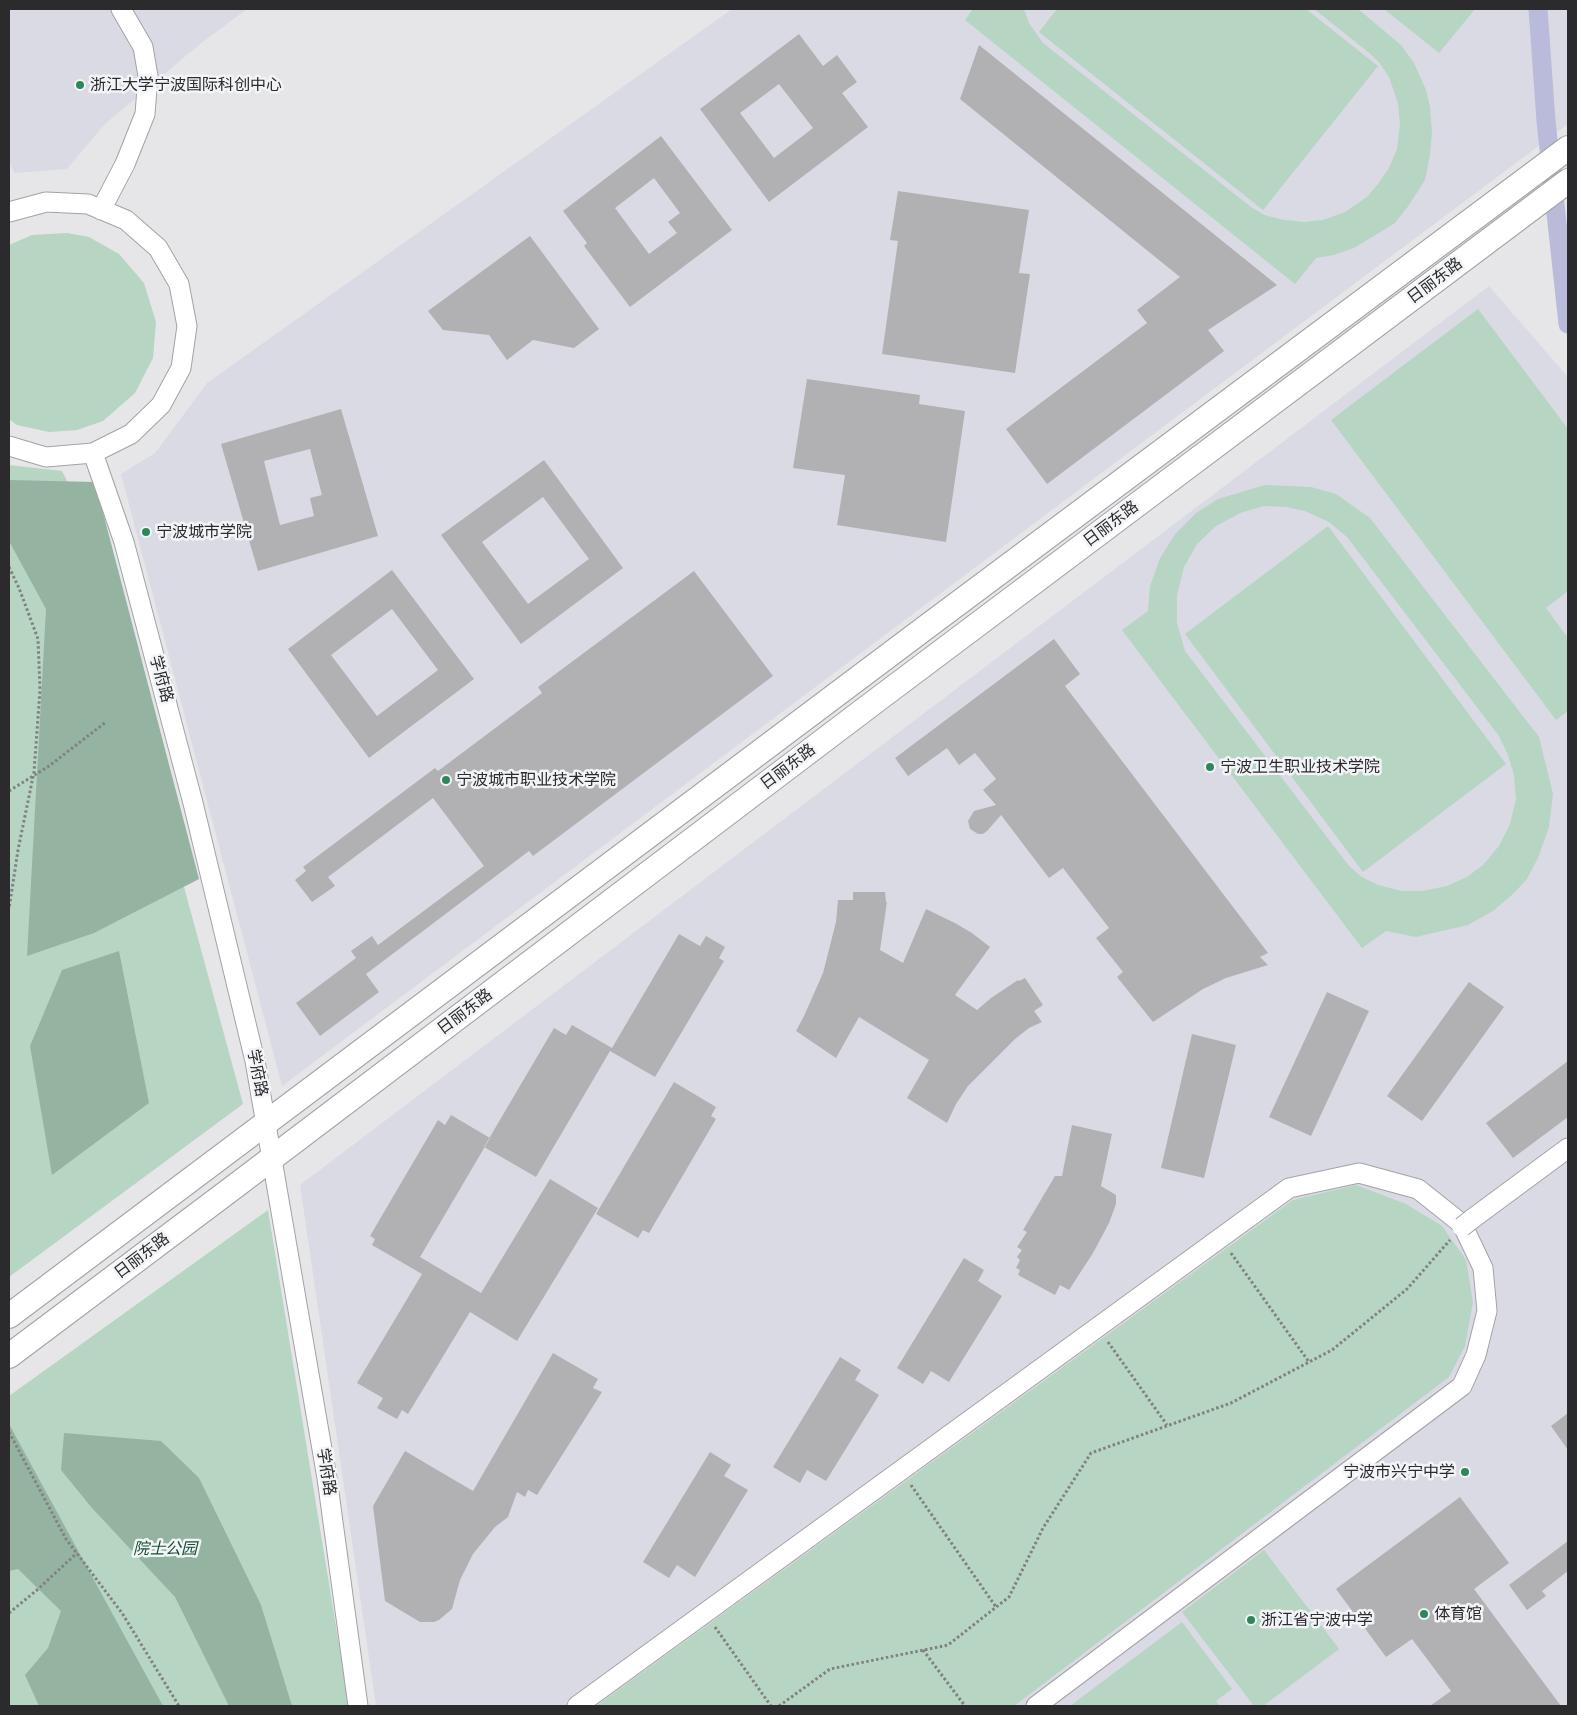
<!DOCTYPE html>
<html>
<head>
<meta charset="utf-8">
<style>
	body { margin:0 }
	#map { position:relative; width:1577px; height:1715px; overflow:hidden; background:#e6e6e9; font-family:Lora,serif }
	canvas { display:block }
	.frame { position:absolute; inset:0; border:10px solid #2b2b2d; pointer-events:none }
</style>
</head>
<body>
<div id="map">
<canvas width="1577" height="1715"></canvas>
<div class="frame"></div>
</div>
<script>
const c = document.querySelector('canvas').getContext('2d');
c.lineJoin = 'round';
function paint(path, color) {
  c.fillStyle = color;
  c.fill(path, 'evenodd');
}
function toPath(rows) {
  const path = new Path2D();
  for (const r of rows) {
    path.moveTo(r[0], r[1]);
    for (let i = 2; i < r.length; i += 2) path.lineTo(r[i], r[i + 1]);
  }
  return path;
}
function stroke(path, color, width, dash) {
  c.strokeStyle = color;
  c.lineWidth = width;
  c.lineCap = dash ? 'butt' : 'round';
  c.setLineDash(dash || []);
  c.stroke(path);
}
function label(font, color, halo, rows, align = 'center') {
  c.font = font + ' Lora,"Noto Sans SC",serif';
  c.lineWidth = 5;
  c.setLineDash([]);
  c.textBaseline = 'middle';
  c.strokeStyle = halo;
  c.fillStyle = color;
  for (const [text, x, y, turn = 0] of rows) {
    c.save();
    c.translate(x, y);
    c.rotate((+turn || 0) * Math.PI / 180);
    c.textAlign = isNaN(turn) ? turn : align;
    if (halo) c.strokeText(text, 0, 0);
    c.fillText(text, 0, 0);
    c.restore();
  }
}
const built = toPath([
	[9,9,247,9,200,44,104,125,67,169,14,173,9,160],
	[732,9,1568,9,1568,124,282,1086,121,474,155,453,207,383],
	[1489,286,1568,377,1568,1706,376,1706,300,1185]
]);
const green = toPath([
	[973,9,996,9,998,10,999,9,1024,9,1029,23,1043,43,1251,207,1264,215,1284,220,1305,222,1323,220,1345,212,1367,197,1378,184,1389,168,1397,149,1400,125,1398,103,1389,77,1379,62,1367,51,1314,9,1358,9,1401,45,1414,63,1426,90,1430,107,1432,133,1430,155,1425,180,1409,205,1395,223,1354,248,1334,255,1316,258,1295,284,965,20],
	[1057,9,1306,9,1378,66,1263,210,1039,32],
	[1384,9,1475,9,1439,53],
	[67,233,89,237,119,254,144,283,156,322,153,358,135,393,103,421,77,430,49,432,17,425,9,419,9,245,32,235],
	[1478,309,1568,429,1568,591,1546,608,1568,638,1568,711,1556,720,1331,420],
	[9,465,62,471,81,508,243,1104,9,1277],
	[1265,485,1311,487,1336,494,1370,518,1539,737,1553,794,1549,827,1538,858,1527,879,1514,893,1493,911,1468,925,1416,937,1386,931,1362,948,1122,630,1148,611,1150,586,1160,558,1176,533,1196,513,1218,499],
	[1264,506,1286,507,1305,511,1329,522,1347,537,1499,736,1508,755,1514,775,1516,799,1510,824,1499,846,1483,865,1467,877,1447,886,1422,891,1402,891,1378,885,1362,877,1349,866,1185,651,1177,623,1177,595,1184,567,1197,544,1216,526,1240,513],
	[1328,526,1506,764,1363,872,1185,634],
	[1356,1185,1406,1204,1442,1226,1466,1260,1473,1302,1465,1346,1449,1377,1014,1706,596,1706,1293,1200],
	[268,1210,349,1706,9,1706,9,1396],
	[1264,1550,1339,1649,1263,1706,1254,1706,1182,1612],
	[1182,1622,1232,1689,1216,1701,1220,1706,1070,1706]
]);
const forest = toPath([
	[9,480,95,482,199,879,94,933,27,956,46,609,9,541],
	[119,951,149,1103,52,1175,30,1046,62,970],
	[9,1424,112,1613,163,1706,39,1706,25,1675,48,1648,61,1611,18,1569,9,1571],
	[64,1433,161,1441,199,1478,261,1605,292,1706,229,1706,175,1597,92,1508,61,1470]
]);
const canal = toPath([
	[1538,9,1546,121,1568,324]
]);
const building = toPath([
	[799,34,823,66,837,55,857,82,842,93,868,127,769,202,700,109],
	[779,84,813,128,774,158,740,113],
	[979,45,1277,285,1208,330,1224,351,1047,484,1006,429,1147,323,1137,310,1180,277,960,99],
	[661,136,732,230,630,307,584,246,587,243,563,211],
	[654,178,680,213,668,222,677,233,649,254,615,208],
	[898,191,1029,210,1019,273,1030,274,1015,373,882,354,898,241,890,240],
	[530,236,599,329,574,348,533,340,507,360,489,335,443,330,428,311],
	[807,379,920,395,919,404,965,411,946,542,837,525,845,475,793,468],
	[341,409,378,536,258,571,221,444],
	[310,449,322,495,310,498,314,516,280,525,264,461],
	[544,460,623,568,521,644,441,535],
	[543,497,589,559,528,604,482,542],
	[392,570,474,679,369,758,288,649],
	[392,609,438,670,377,716,331,655],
	[694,571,773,676,533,856,529,851,366,974,379,992,320,1036,296,1003,356,958,351,951,372,936,378,945,484,866,433,798,328,877,335,886,312,902,295,880,306,871,303,867,435,768,438,771,542,693,538,687],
	[1054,639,1080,674,1065,686,1268,953,1260,957,1268,965,1226,978,1203,989,1153,1022,1117,977,1123,972,1096,938,1109,928,1063,868,1049,878,1001,815,987,831,983,834,978,834,970,829,968,821,974,811,996,805,983,790,996,779,975,753,959,765,947,748,908,776,895,758],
	[853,892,885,892,886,902,887,902,880,950,903,963,926,909,955,923,972,933,990,947,955,995,977,1010,991,998,1018,980,1019,981,1025,978,1043,1005,1034,1011,1042,1022,1029,1028,1015,1039,968,1086,956,1104,947,1123,907,1098,929,1060,859,1017,836,1058,796,1031,804,1016,823,973,836,922,838,900,853,900],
	[679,934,700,946,706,936,725,947,719,958,724,961,655,1077,610,1051,536,1177,484,1147,554,1028,566,1035,572,1025,612,1048],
	[1469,982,1504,1007,1422,1121,1387,1096],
	[1327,992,1369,1011,1311,1136,1269,1117],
	[1192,1034,1236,1045,1204,1178,1161,1168],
	[1568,1061,1568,1117,1513,1158,1486,1123],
	[674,1082,716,1107,711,1116,716,1119,649,1233,643,1230,638,1238,596,1214],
	[451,1115,490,1138,420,1257,481,1293,550,1179,598,1208,517,1341,470,1312,408,1414,402,1410,397,1419,377,1408,383,1398,357,1383,422,1274,372,1245,375,1239,370,1236,438,1120,445,1125],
	[1072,1125,1112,1134,1101,1186,1116,1195,1116,1204,1109,1223,1093,1253,1069,1290,1060,1285,1055,1295,1018,1275,1020,1270,1016,1268,1020,1260,1017,1257,1022,1250,1017,1247,1027,1232,1023,1230,1055,1176,1062,1176],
	[964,1258,984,1270,978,1281,1002,1296,949,1382,931,1371,923,1384,897,1368],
	[553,1353,598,1379,593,1388,602,1392,537,1495,528,1490,525,1497,517,1492,508,1517,495,1527,473,1554,460,1580,452,1609,439,1620,434,1622,420,1622,385,1601,373,1506,405,1451,473,1491],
	[840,1357,861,1370,855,1380,879,1395,826,1481,807,1470,800,1483,773,1467],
	[1568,1413,1568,1450,1551,1426],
	[710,1452,731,1465,724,1476,748,1490,695,1577,677,1565,669,1578,643,1562],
	[1460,1497,1509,1563,1474,1589,1561,1706,1430,1706,1451,1691,1412,1639,1386,1657,1336,1589],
	[1568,1541,1568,1571,1542,1591,1546,1596,1527,1610,1509,1585]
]);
const path = toPath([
	[9,567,19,588,38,639,40,690,34,772,18,850,9,909],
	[9,791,49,766,106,722],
	[1231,1253,1309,1362],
	[1108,1342,1167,1425],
	[9,1432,66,1539,122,1613,179,1706],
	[911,1485,996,1607],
	[9,1613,37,1590,77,1553],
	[715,1627,771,1706],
	[923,1650,965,1706],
	[779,1706,830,1669,948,1645,1009,1597,1043,1528,1091,1453,1231,1403,1332,1350,1407,1289,1450,1240]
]);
const minor = toPath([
	[101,210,125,164,145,114,148,76,143,47,121,9],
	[9,212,46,202,88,204,126,220,158,248,179,284,187,326,181,368,161,405,131,434,93,453,46,457,9,446],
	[93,453,124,542,193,803,255,1061,327,1478,358,1706],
	[1472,1219,1568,1148],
	[577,1706,1289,1188,1359,1173,1418,1189,1462,1224,1483,1268,1487,1311,1476,1355,1462,1386,1036,1706]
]);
const major = toPath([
	[9,1316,925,628,1568,148],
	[9,1356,230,1190,877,700,1568,181]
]);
const minorBridge = toPath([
	[1462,1227,1472,1219]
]);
const markers = [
	[80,85,5,"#2e875c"],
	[146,532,5,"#2e875c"],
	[1210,767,5,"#2e875c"],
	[446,780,5,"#2e875c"],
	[1465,1472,5,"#2e875c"],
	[1424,1614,5,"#2e875c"],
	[1251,1620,5,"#2e875c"]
];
const poiNames = [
	["浙江大学宁波国际科创中心",90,85],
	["宁波城市学院",156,532],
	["宁波卫生职业技术学院",1220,767],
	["宁波城市职业技术学院",456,780],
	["宁波市兴宁中学",1455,1472,"right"],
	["体育馆",1434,1614],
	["浙江省宁波中学",1261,1620]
];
const streetNames = [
	["日丽东路",1435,281,-37],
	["日丽东路",1111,524,-37],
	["学府路",161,679,75],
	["日丽东路",788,767,-37],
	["日丽东路",465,1012,-37],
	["学府路",257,1073,79],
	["日丽东路",142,1256,-37],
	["学府路",326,1472,81]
];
const parkNames = [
	["院士公园",165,1549]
];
paint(built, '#dadae4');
paint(green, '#b6d5c2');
paint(forest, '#94b4a1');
stroke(canal, '#babada', 19);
paint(building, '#b1b1b4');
stroke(minor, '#a3a3a6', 21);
stroke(major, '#a3a3a6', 26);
stroke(path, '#818183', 3, [2.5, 2.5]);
stroke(minor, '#fff', 19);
stroke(major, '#fff', 24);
stroke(minorBridge, '#a3a3a6', 21, []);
stroke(minorBridge, '#fff', 19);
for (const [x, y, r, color] of markers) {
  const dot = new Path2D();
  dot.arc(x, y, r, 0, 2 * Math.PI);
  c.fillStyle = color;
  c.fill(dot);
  stroke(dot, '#f3f4f7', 2);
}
label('16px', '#2b2b2d', '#f3f4f7', poiNames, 'left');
label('16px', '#2b2b2d', '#f3f4f7', streetNames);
label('italic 16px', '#164f34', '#f3f4f7', parkNames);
</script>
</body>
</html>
